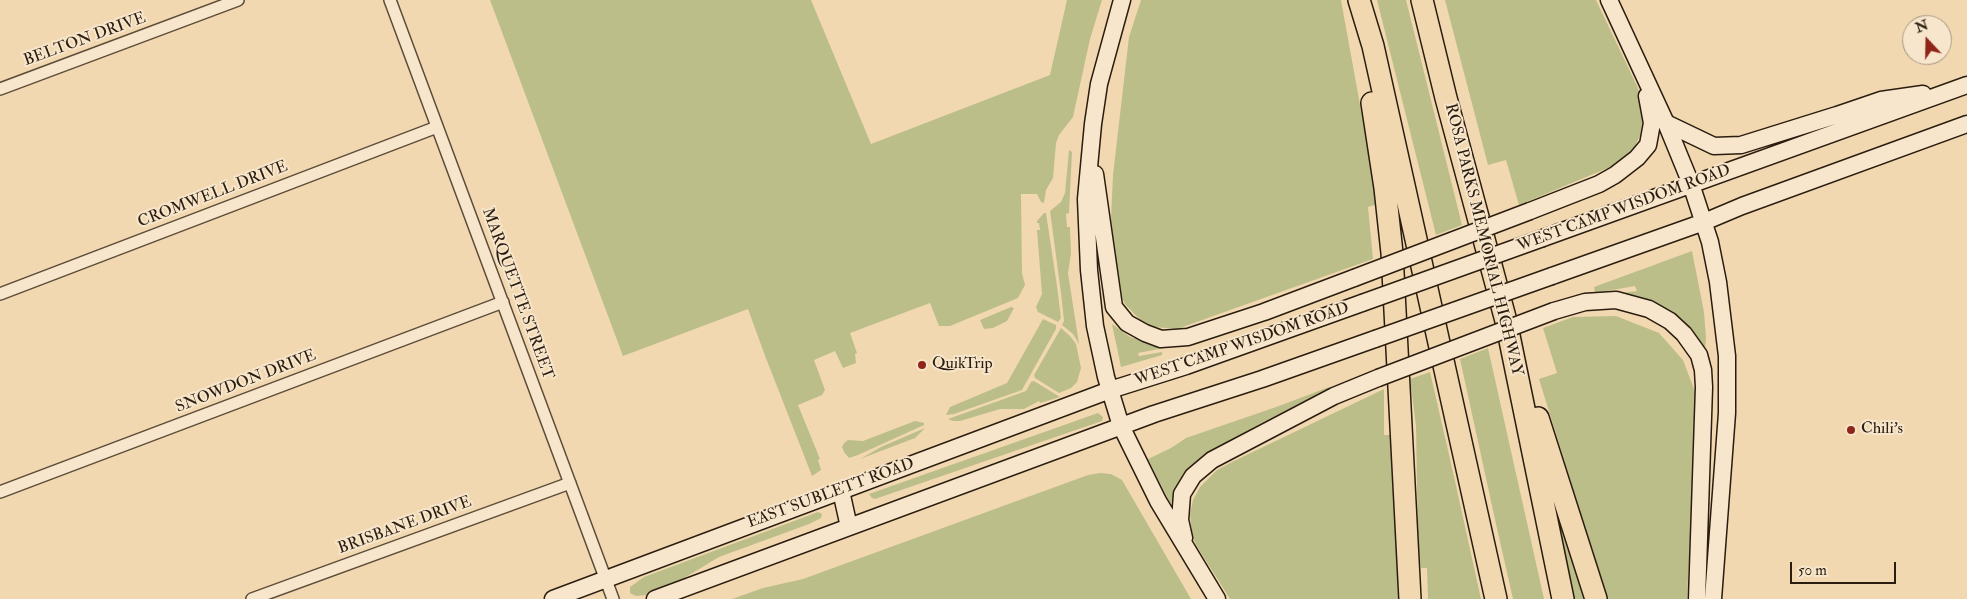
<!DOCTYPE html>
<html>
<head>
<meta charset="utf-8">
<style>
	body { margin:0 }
	#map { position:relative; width:1967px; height:599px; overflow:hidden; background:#f2d8b1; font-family:"IM FELL Double Pica",serif }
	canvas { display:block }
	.north { position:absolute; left:1902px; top:15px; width:50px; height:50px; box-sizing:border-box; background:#f7e6cc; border:1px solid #a59680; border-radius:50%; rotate:339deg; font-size:14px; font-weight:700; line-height:20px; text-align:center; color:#2a1d0f }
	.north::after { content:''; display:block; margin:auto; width:18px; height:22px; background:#8f2418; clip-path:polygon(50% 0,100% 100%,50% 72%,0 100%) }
	.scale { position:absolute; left:1790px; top:562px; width:106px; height:22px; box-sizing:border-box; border:2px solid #2a1d0f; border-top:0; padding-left:6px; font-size:15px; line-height:18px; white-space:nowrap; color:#2a1d0f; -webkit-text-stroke:4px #f7e6cc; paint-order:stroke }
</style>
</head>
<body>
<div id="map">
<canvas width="1967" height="599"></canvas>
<div class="north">N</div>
<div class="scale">50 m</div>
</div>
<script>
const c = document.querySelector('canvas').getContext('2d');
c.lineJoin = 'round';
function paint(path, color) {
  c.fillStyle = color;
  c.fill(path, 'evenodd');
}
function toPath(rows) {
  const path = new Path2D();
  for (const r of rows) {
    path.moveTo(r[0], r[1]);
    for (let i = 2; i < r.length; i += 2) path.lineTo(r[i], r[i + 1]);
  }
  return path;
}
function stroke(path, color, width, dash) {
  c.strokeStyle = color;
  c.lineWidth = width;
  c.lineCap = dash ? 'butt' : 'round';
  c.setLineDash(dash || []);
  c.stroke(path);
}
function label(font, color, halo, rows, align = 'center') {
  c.font = font + ' "IM FELL Double Pica",serif';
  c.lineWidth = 4;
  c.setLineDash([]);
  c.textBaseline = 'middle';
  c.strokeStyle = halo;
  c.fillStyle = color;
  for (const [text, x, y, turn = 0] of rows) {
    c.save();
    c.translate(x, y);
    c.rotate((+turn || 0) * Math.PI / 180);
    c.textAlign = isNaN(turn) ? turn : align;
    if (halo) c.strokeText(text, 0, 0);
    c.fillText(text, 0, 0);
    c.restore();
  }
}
const green = toPath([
	[490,0,811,0,871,144,1050,75,1067,0,1102,0,1090,39,1073,117,1059,135,1056,143,1053,178,1046,190,1044,203,1041,202,1037,194,1021,194,1022,273,1025,285,1018,298,950,326,939,326,930,303,850,333,857,353,855,354,856,363,843,368,835,351,814,360,825,390,822,395,798,405,820,459,818,460,821,470,812,476,764,353,748,309,623,356],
	[1141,0,1341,0,1378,204,1368,207,1373,259,1177,329,1155,327,1141,321,1125,304,1116,286,1110,241,1113,175,1129,37],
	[1377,0,1406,0,1427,84,1462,225,1436,235],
	[1445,0,1596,0,1637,86,1645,109,1640,136,1633,150,1627,158,1615,165,1519,205,1506,160,1488,165],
	[1069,150,1072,152,1069,213,1066,214,1067,227,1070,227,1071,254,1068,273,1079,344,1073,334,1062,325,1064,321,1061,293,1050,211,1061,202,1065,193],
	[1044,213,1046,213,1057,286,1061,318,1058,322,1038,312,1036,307,1042,294,1037,230,1040,230,1039,223,1037,223,1037,221],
	[1692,251,1704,312,1706,338,1705,350,1620,293,1637,291,1635,286,1595,293,1594,287],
	[1011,307,1014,308,1007,321,993,328,984,329,980,320],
	[1616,316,1659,333,1683,360,1697,397,1687,599,1607,599,1539,379,1557,373,1543,328,1573,317],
	[1043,319,1056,325,1056,329,1022,390,954,414,946,415,950,407,1007,383],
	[1112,324,1130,337,1164,348,1138,353,1139,356,1162,352,1162,355,1121,367],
	[1061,328,1070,336,1076,344,1081,368,1077,382,1071,388,1059,393,1035,378,1034,375],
	[1488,348,1544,599,1513,599,1496,524,1460,359],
	[1430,372,1453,472,1481,599,1428,599,1427,568,1421,568,1418,545,1416,426,1410,379],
	[1034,381,1060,397,1040,403,1039,401,1024,409,1000,409,960,421,953,421,948,419,1026,391,1031,382],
	[1329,387,1330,390,1263,422,1208,453,1188,469,1176,489,1172,501,1171,503,1169,501,1148,459,1171,448,1186,438,1279,406],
	[1384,389,1384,435,1394,435,1398,599,1230,599,1196,545,1192,535,1190,514,1193,500,1200,487,1217,470,1234,461],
	[1098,413,1103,417,1102,421,875,499,872,498,869,494],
	[915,421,924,423,924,425,858,455,849,458,844,452,842,447,844,443,848,440,863,441],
	[925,428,915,438,860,459,881,447],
	[1100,473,1111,474,1122,480,1191,599,732,599,763,588,803,579,1088,475],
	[818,512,822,514,821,518,809,524,719,557,671,586,646,595,636,596,630,593,630,587,644,577],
	[1561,514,1588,599,1575,599,1556,515]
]);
const minor = toPath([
	[390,0,613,599],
	[0,89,238,0],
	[0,294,437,127],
	[0,492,503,302],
	[252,599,570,483]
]);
const secondary = toPath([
	[1122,0,1099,84,1093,124,1086,199,1089,270,1095,326,1106,377,1121,426,1158,501,1217,599],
	[1609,0,1666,123,1691,184,1710,242,1718,282,1727,356,1727,413,1713,599],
	[1666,123,1714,146,1741,145,1837,115,1881,100,1923,94],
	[1095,174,1114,307,1127,323,1145,333,1161,339,1188,337,1264,312,1354,278],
	[1530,211,1599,184,1615,175,1637,158,1648,145,1652,123,1647,96],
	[1543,238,1967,85],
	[1552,276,1704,222,1742,206,1967,124],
	[1554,311,1585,302,1616,300,1649,309,1670,321,1684,334,1699,355,1703,370,1704,387,1697,599],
	[841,491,849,527],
	[1184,538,1180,520,1182,494,1193,476,1212,460,1334,396,1378,378],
	[553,599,1110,390,1186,366,1362,303],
	[655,599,1154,414,1262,379,1375,339]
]);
const motorway = toPath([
	[1359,0,1373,46,1496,599],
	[1422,0,1446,98,1506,321,1563,599],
	[1372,103,1385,188,1392,253,1410,599],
	[1538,418,1596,599]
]);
const secondaryBridge = toPath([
	[1354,278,1530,211],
	[1362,303,1543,238],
	[1375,339,1552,276],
	[1378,378,1554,311]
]);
const markers = [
	[922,365,5,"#8f2418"],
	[1851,430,5,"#8f2418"]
];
const streetNames = [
	["BELTON DRIVE",85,40,-20],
	["CROMWELL DRIVE",213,195,-21],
	["WEST CAMP WISDOM ROAD",1624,209,-20],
	["ROSA PARKS MEMORIAL HIGHWAY",1483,240,76],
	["MARQUETTE STREET",517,294,70],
	["WEST CAMP WISDOM ROAD",1242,345,-19],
	["SNOWDON DRIVE",246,382,-21],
	["EAST SUBLETT ROAD",831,494,-20],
	["BRISBANE DRIVE",405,526,-20]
];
const poiNames = [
	["QuikTrip",932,365],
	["Chili's",1861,430]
];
paint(green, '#bcbe8a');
stroke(minor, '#5c4c38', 14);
stroke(secondary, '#2a1d0f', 19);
stroke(motorway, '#2a1d0f', 24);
stroke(minor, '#f7e6cc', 11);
stroke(secondary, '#f7e6cc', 16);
stroke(motorway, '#f2d8b1', 21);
stroke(secondaryBridge, '#2a1d0f', 19, []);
stroke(secondaryBridge, '#f7e6cc', 16);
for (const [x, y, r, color] of markers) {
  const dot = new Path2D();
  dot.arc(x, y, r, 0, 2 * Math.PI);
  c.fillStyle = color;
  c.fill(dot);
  stroke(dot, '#f7e6cc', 2);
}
label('16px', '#2a1d0f', '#f7e6cc', streetNames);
label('16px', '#2a1d0f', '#f7e6cc', poiNames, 'left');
</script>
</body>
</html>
